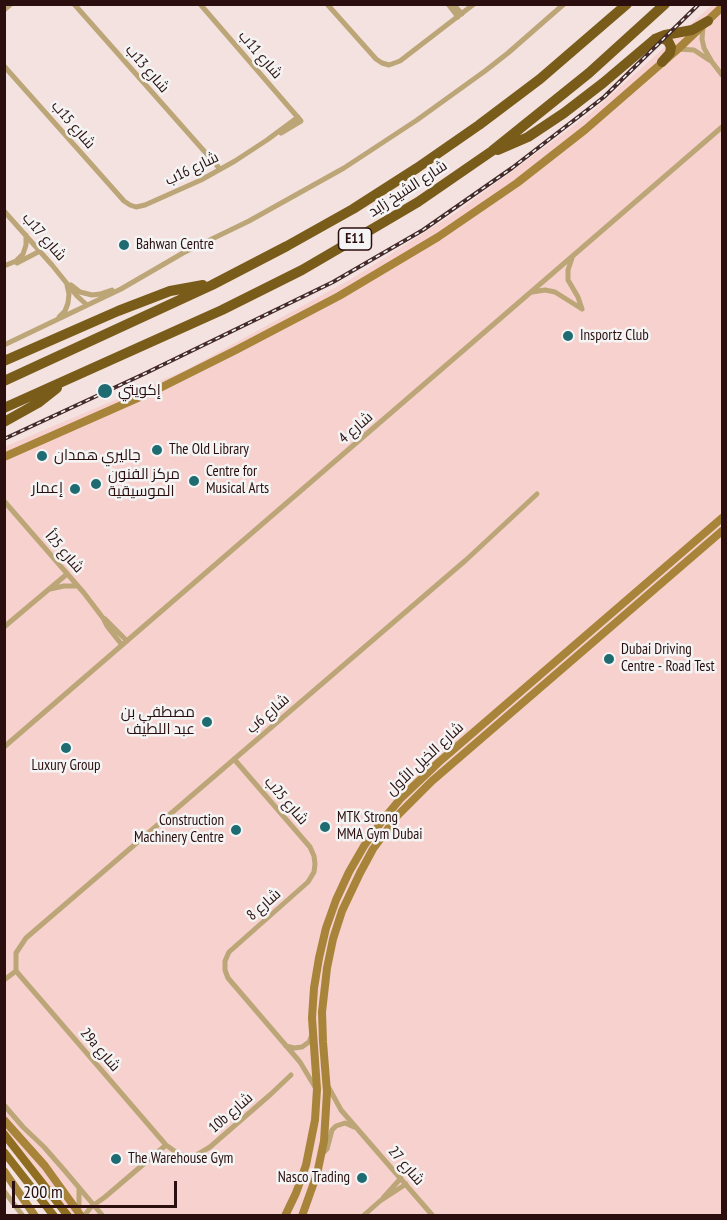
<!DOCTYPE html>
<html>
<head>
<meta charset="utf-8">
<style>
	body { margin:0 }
	#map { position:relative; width:727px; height:1220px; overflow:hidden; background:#f3e2e0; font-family:"PT Sans Narrow",sans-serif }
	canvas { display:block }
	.frame { position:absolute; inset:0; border:6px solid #2b0f0e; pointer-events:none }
	.scale { position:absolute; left:12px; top:1181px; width:165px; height:27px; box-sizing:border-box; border:3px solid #2b0f0e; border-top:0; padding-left:8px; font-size:18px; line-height:21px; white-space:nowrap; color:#2b0f0e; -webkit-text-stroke:4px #f4f4f4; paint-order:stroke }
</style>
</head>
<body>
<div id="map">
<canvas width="727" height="1220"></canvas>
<div class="frame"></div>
<div class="scale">200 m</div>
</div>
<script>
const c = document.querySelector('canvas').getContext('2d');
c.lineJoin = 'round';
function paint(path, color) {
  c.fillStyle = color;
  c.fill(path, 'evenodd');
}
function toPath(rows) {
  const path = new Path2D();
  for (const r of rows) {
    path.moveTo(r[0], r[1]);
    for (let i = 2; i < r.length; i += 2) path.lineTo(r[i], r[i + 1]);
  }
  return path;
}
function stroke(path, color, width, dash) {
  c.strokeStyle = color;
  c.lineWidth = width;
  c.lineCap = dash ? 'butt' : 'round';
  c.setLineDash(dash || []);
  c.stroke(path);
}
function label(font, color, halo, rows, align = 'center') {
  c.font = font + ' "PT Sans Narrow",Cairo,sans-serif';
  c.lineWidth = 5;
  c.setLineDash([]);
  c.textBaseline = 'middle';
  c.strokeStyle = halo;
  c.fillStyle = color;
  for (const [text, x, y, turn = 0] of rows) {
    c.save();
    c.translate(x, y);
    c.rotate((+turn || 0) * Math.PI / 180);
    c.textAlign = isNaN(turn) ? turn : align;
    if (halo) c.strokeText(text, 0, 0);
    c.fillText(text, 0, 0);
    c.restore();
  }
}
const built = toPath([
	[712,5,722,5,722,1215,67,1215,5,1144,4,447,186,370,353,278,457,212,591,113]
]);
const street = toPath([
	[74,4,220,169],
	[200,4,301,121,281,133],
	[327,4,376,59,382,63,389,65,400,61,474,4],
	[448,4,458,17],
	[453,4,462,14],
	[4,10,11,4],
	[703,26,702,39,704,48,712,62,722,75],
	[678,49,694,50,709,60],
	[4,66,124,201,130,205,136,207,145,205,201,180,235,161,267,140,298,117],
	[4,211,52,265,77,296,87,305],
	[572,258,568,270,568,280,578,297,582,309],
	[17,263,40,251],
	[4,266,16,261,23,254,26,245,26,235],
	[71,285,80,292,92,295,100,294,112,290],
	[532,292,545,290,555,292,582,309],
	[59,317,65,311,68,303,69,294,67,285],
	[4,345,121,289,183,253,249,221,344,168,417,120,485,71,508,53,564,4],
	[4,501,84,593,103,618,107,626,122,645],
	[50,589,64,586,78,586],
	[105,619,127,641],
	[4,627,67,574],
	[4,747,722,127],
	[234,759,310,847,314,856,315,864,314,872,308,882,229,952,225,961,225,970,228,978,300,1062,315,1087],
	[4,980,16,971],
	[286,1046,294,1048,302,1047,309,1042,312,1035],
	[291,1075,271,1094,210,1147,195,1156,187,1156,180,1155,166,1145,16,971,16,953,26,938,466,560,537,494],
	[329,1088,341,1110,433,1216],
	[4,1105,23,1127,44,1147,65,1171,103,1216],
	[322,1154,327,1149,332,1130,336,1126,345,1123,354,1127],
	[79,1188,79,1213],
	[4,1191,23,1216],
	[383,1198,401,1178],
	[84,1216,91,1207,105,1197,166,1145],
	[363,1216,380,1201,406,1184]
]);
const secondary = toPath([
	[4,457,158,389,236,350,339,296,438,237,517,183,586,129,678,49,722,7],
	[4,1120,45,1166,81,1216],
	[4,1171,35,1216],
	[285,1216,296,1193,306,1165,315,1120,317,1089,312,1018,314,988,319,958,326,928,336,900,349,872,364,846,382,821,401,798,439,762,722,518],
	[302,1216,317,1174,324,1141,327,1092,323,1042,322,1012,327,968,333,939,342,911,360,873,373,849,398,815,432,781,722,531]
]);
const primary = toPath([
	[4,1134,68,1216],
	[4,1152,54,1216]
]);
const highway = toPath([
	[660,37,668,41,671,47,670,53,662,62],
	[498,150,528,137,564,113,603,83,655,39,665,35,692,30,708,21],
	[4,361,118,311,170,291,203,285],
	[4,381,212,285,287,246,353,209,417,168,479,125,540,79,627,4],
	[4,408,222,310,302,270,379,225,418,202,492,151,589,73,665,4],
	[4,422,38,403,57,388]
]);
const rail = toPath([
	[4,439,146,373,333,282,423,230,512,168,604,97,699,4]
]);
const markers = [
	[124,245,6,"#1f6b72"],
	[568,336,6,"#1f6b72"],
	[105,391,8,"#1f6b72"],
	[157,450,6,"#1f6b72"],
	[42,456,6,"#1f6b72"],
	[194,481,6,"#1f6b72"],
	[96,484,6,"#1f6b72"],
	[75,489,6,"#1f6b72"],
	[609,659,6,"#1f6b72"],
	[207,722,6,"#1f6b72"],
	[66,748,6,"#1f6b72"],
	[325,827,6,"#1f6b72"],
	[236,830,6,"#1f6b72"],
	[116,1159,6,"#1f6b72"],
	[362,1178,6,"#1f6b72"]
];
const shields = [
	[355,239,33]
];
const shieldNames = [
	["E11",355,239]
];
const streetNames = [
	["شارع 11ب",260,55,49],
	["شارع 13ب",147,69,49],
	["شارع 15ب",73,125,49],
	["شارع 16ب",192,169,-26],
	["شارع الشيخ زايد",408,189,-33],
	["شارع 17ب",44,237,49],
	["شارع 4",356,428,-41],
	["شارع 25أ",64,552,49],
	["شارع 6ب",268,714,-41],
	["شارع الخيل الأول",425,759,-43],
	["شارع 25ب",286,801,49],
	["شارع 8",264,905,-41],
	["29a شارع",100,1050,49],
	["10b شارع",231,1113,-41],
	["شارع 27",406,1166,49]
];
const poiNames = [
	["Bahwan Centre",136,245],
	["Insportz Club",580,336],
	["إكويتي",118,391],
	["The Old Library",169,450],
	["جاليري همدان",54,456],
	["Centre for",206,472],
	["Musical Arts",206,489],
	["مركز الفنون",108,475],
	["الموسيقية",108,492],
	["إعمار",63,489,"right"],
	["Dubai Driving",621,650],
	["Centre - Road Test",621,667],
	["مصطفي بن",195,713,"right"],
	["عبد اللطيف",195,730,"right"],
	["Luxury Group",66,766,"center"],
	["MTK Strong",337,818],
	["MMA Gym Dubai",337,835],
	["Construction",224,821,"right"],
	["Machinery Centre",224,838,"right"],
	["The Warehouse Gym",128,1159],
	["Nasco Trading",350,1178,"right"]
];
paint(built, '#f6d1cd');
stroke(street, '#bca577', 5);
stroke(secondary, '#a7843a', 8);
stroke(primary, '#906e21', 8);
stroke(highway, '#795c1a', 10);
stroke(rail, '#442a29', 4);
stroke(rail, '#f4f4f4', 1.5, [4.5]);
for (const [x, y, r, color] of markers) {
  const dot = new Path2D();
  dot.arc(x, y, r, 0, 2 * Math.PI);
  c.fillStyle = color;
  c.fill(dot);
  stroke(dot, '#f4f4f4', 2);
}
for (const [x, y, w] of shields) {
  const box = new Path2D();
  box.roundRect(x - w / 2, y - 11, w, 22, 4.5);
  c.fillStyle = '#f4f4f4';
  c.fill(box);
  stroke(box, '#2b0f0e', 1.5);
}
label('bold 14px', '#2b0f0e', null, shieldNames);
label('15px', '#2b0f0e', '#f4f4f4', streetNames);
label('15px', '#2b0f0e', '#f4f4f4', poiNames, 'left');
</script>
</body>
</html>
